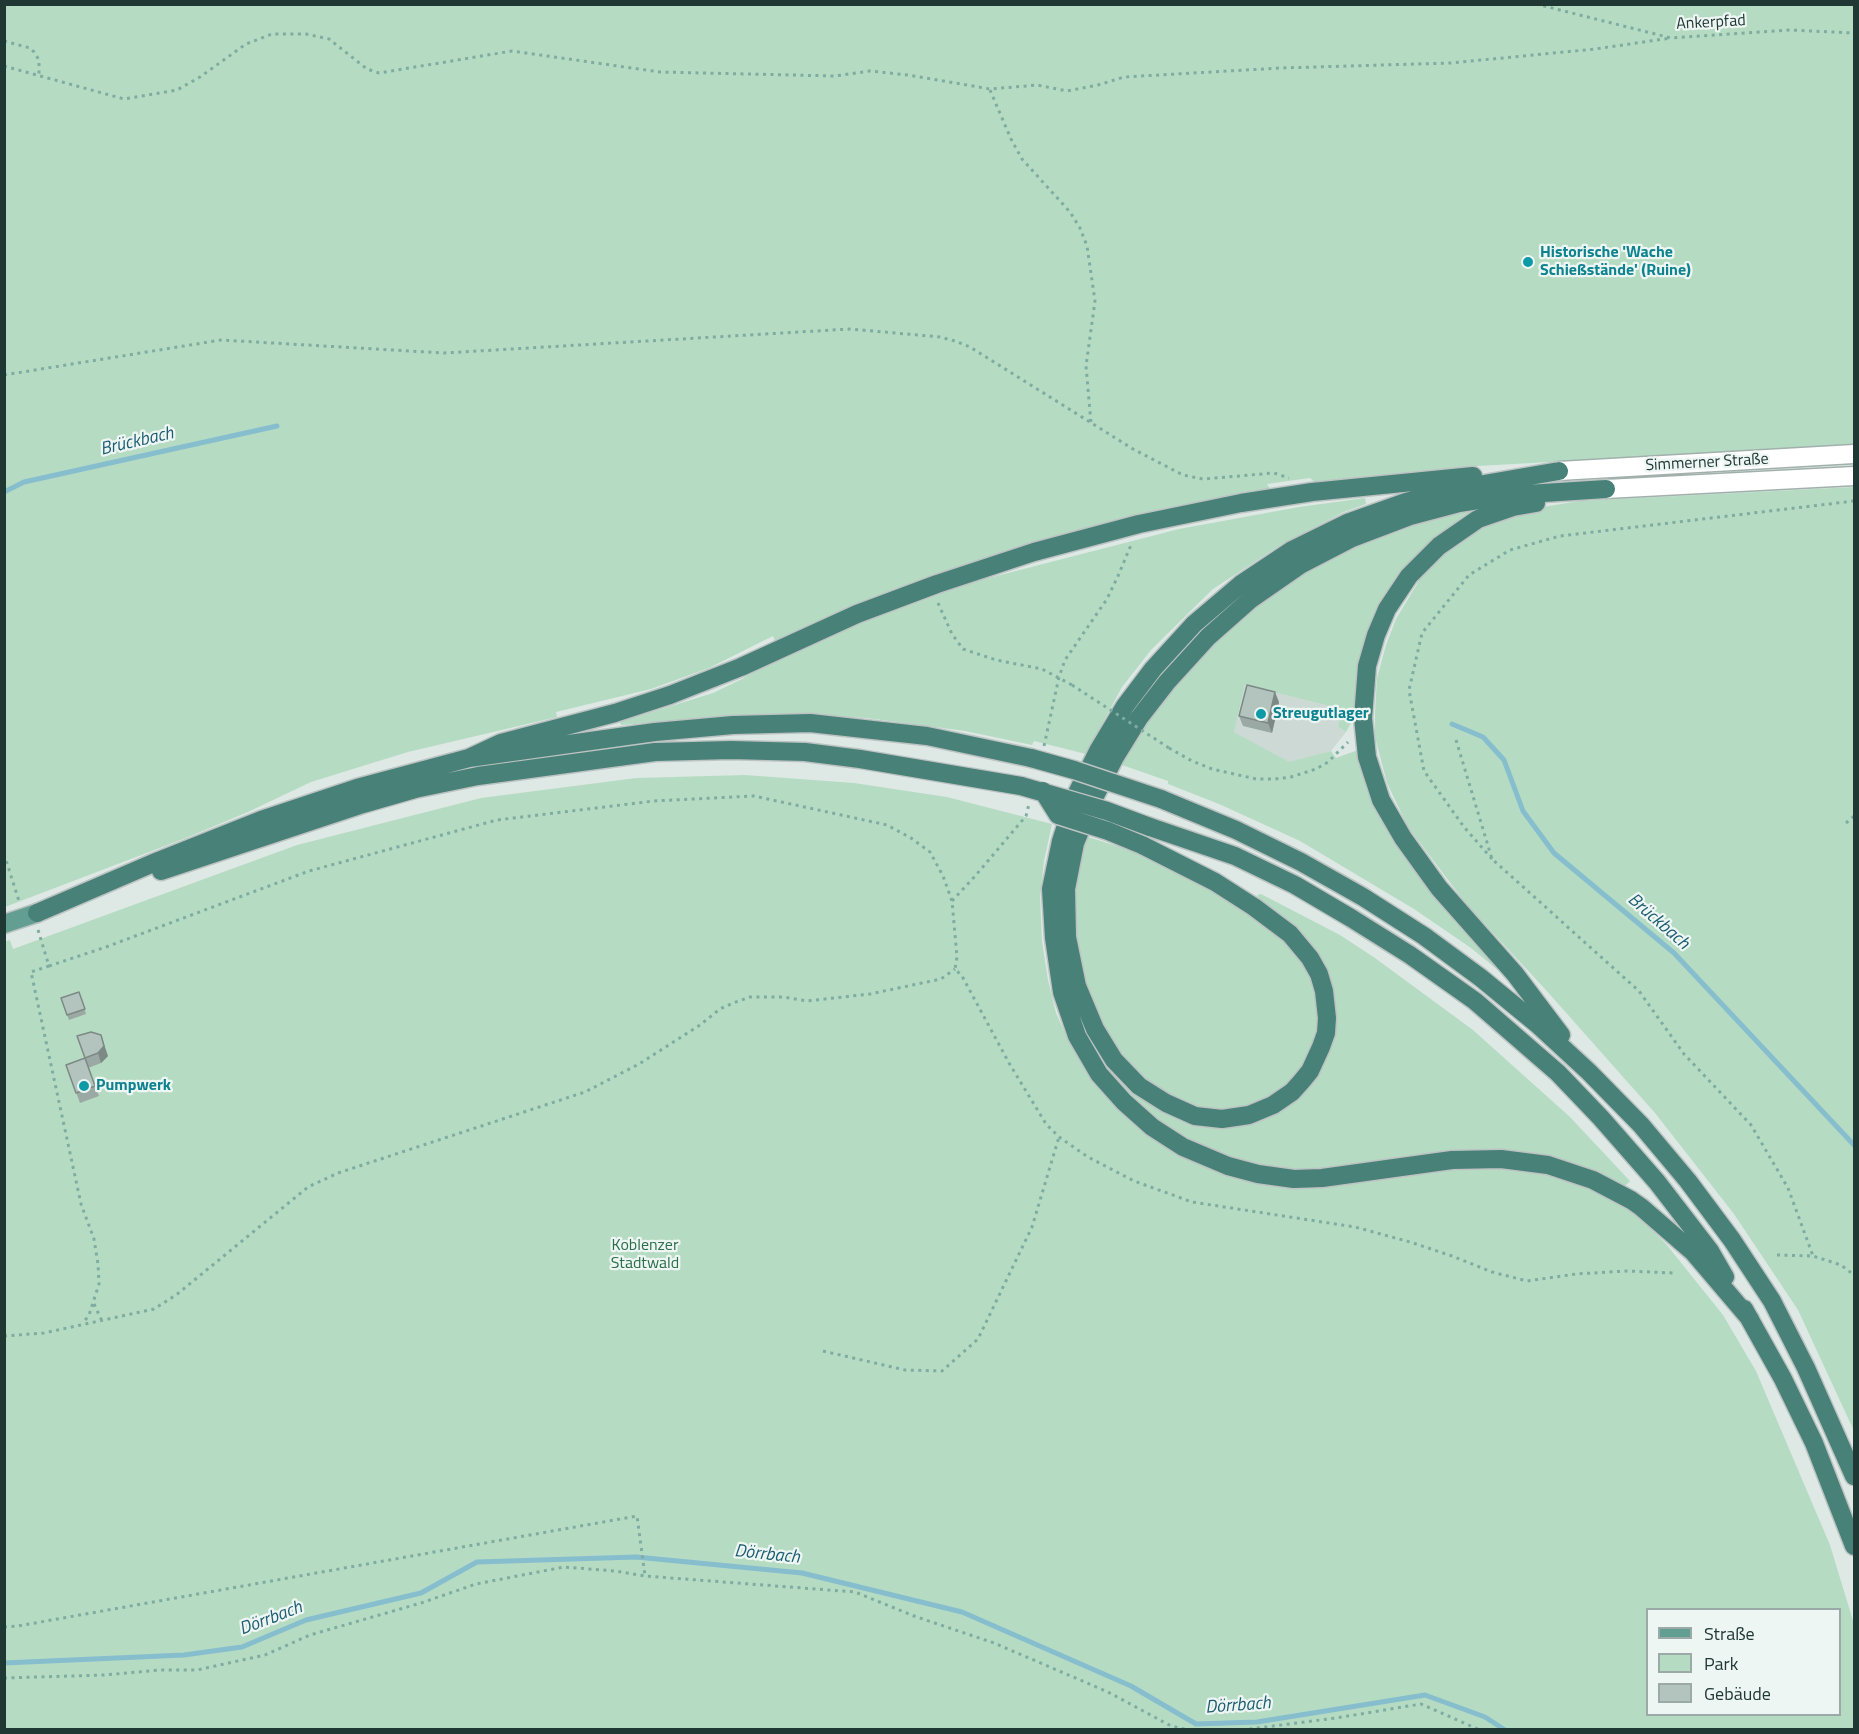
<!DOCTYPE html>
<html>
<head>
<meta charset="utf-8">
<style>
	body { margin:0 }
	#map { position:relative; width:1859px; height:1734px; overflow:hidden; background:#dee9e5; font-family:"Titillium Web",sans-serif }
	canvas { display:block }
	.frame { position:absolute; inset:0; border:6px solid #203834; pointer-events:none }
	.legend { position:absolute; left:1646px; top:1608px; width:195px; height:108px; box-sizing:border-box; background:#eef6f3; border:2px solid #9caaa7; margin:0; padding:8px 10px; list-style:none; font-size:18px; color:#203834 }
	.legend li { display:flex; align-items:center; gap:12px; height:30px }
	.legend b { width:30px; border:2px solid #9caaa7 }
</style>
</head>
<body>
<div id="map">
<canvas width="1859" height="1734"></canvas>
<div class="frame"></div>
<ul class="legend">
<li><b style="height:8px;background:#639e93"></b>Straße</li>
<li><b style="height:16px;background:#b6dbc3"></b>Park</li>
<li><b style="height:16px;background:#b3c4be"></b>Gebäude</li>
</ul>
</div>
<script>
const c = document.querySelector('canvas').getContext('2d');
c.lineJoin = 'round';
function paint(path, color) {
  c.fillStyle = color;
  c.fill(path, 'evenodd');
}
function toPath(rows) {
  const path = new Path2D();
  for (const r of rows) {
    path.moveTo(r[0], r[1]);
    for (let i = 2; i < r.length; i += 2) path.lineTo(r[i], r[i + 1]);
  }
  return path;
}
function stroke(path, color, width, dash) {
  c.strokeStyle = color;
  c.lineWidth = width;
  c.lineCap = dash ? 'butt' : 'round';
  c.setLineDash(dash || []);
  c.stroke(path);
}
function label(font, color, halo, rows, align = 'center') {
  c.font = font + ' "Titillium Web",sans-serif';
  c.lineWidth = 4.5;
  c.setLineDash([]);
  c.textBaseline = 'middle';
  c.strokeStyle = halo;
  c.fillStyle = color;
  for (const [text, x, y, turn = 0] of rows) {
    c.save();
    c.translate(x, y);
    c.rotate((+turn || 0) * Math.PI / 180);
    c.textAlign = isNaN(turn) ? turn : align;
    if (halo) c.strokeText(text, 0, 0);
    c.fillText(text, 0, 0);
    c.restore();
  }
}
const built = toPath([
	[1245,685,1343,709,1338,727,1346,732,1331,751,1289,763,1234,732]
]);
const green = toPath([
	[5,5,1854,5,1854,445,1478,466,1318,485,1310,478,1267,484,1272,491,860,605,775,641,773,636,709,668,651,689,556,712,557,717,408,752,311,782,248,812,186,838,5,907],
	[1854,487,1854,1431,1798,1310,1734,1214,1655,1113,1545,989,1467,905,1408,827,1387,783,1375,737,1375,713,1377,678,1386,645,1396,619,1420,579,1438,559,1467,537,1491,524,1509,516,1549,506,1579,501],
	[1365,498,1366,504,1344,512,1282,544,1213,589,1151,650,1122,687,1086,754,1034,741,1032,745,965,731,867,718,765,714,621,725,620,722,713,693,742,679,770,662,864,621,973,582,1179,529,1299,507],
	[1487,504,1415,559,1357,687,1354,718,1346,732,1338,727,1342,709,1245,685,1234,732,1289,762,1331,751,1336,758,1358,750,1386,826,1403,854,1428,888,1501,969,1499,971,1471,948,1414,909,1300,841,1219,804,1168,784,1168,781,1119,764,1163,693,1211,642,1290,579,1373,535],
	[745,775,854,783,947,797,1052,824,1044,861,1040,897,1042,941,1048,980,1056,1013,1067,1037,1080,1059,1108,1098,1213,1169,1241,1180,1268,1184,1423,1170,1492,1167,1551,1174,1603,1195,1638,1216,1666,1244,1723,1315,1756,1371,1830,1545,1854,1624,1854,1729,5,1729,4,942,10,940,13,949,297,845,481,798,636,778],
	[1648,1610,1840,1610,1840,1714,1648,1714],
	[1085,836,1151,857,1236,903,1294,948,1315,982,1320,1011,1315,1049,1287,1089,1258,1105,1224,1111,1204,1109,1182,1104,1156,1091,1116,1051,1090,1001,1075,940,1073,903,1077,866],
	[1261,894,1340,935,1375,958,1473,1030,1570,1117,1630,1181,1621,1190,1558,1162,1300,1172,1239,1164,1169,1133,1114,1084,1121,1078,1178,1117,1295,1100,1334,1002,1259,899,1257,895]
]);
const stream = toPath([
	[4,492,24,482,277,426],
	[1452,724,1483,737,1504,760,1523,811,1554,853,1674,953,1854,1145],
	[4,1663,184,1655,242,1647,306,1620,421,1593,477,1562,636,1557,802,1573,962,1612,1131,1686,1196,1724,1257,1722,1425,1695,1485,1717,1505,1730]
]);
const path = toPath([
	[1536,4,1671,38,1789,30,1854,33],
	[4,41,30,48,34,52,39,60,39,75],
	[4,66,124,99,177,90,200,77,246,44,272,34,306,34,329,39,367,69,379,73,512,51,660,72,835,76,870,71,908,75,990,89,1037,85,1067,91,1098,85,1124,77,1281,68,1451,63,1595,49,1671,38],
	[990,90,1011,139,1022,159,1070,212,1080,228,1087,246,1095,301,1086,366,1091,423],
	[4,375,221,340,444,353,850,329,940,337,955,341,970,347,1133,449,1183,475,1203,479,1274,473,1289,478],
	[938,603,952,634,963,649,996,660,1042,669,1072,685],
	[1456,740,1492,859,1639,991,1684,1054,1751,1125,1788,1188,1813,1256],
	[1044,746,1059,677,1065,660,1107,599,1118,576,1131,545],
	[1169,748,1192,761,1212,769,1256,779,1275,779,1291,777,1316,769,1328,762,1348,742],
	[1846,823,1854,816],
	[4,854,19,901],
	[1492,859,1464,827,1424,771,1409,690,1422,633,1469,575,1510,550,1560,536,1854,501],
	[952,901,976,875,1026,816,1029,804],
	[38,930,49,966,31,972,81,1204,94,1239,98,1264,99,1284,89,1315,83,1323],
	[49,966,106,947,309,871,497,820,654,801,754,796,887,825,911,838,930,852,943,876,952,901,957,957,955,969,962,976,1009,1063,1046,1124,1059,1137,1088,1157,1134,1181,1192,1202,1355,1227,1410,1242,1452,1256,1492,1272,1527,1281,1576,1274,1627,1271,1673,1273],
	[1777,1255,1813,1256,1841,1265,1854,1275],
	[94,1304,102,1321],
	[4,1336,44,1333,154,1309,176,1295,308,1187,338,1173,585,1092,639,1064,700,1025,720,1009,733,1003,750,997,783,997,807,1001,870,994,941,979,955,969],
	[823,1351,905,1370,942,1371,978,1339,1032,1227,1059,1137],
	[4,1627,18,1626,637,1516,645,1576],
	[4,1678,104,1675,160,1670,197,1670,265,1655,310,1635,421,1603,476,1584,564,1567,615,1571,645,1576,855,1592,914,1616,994,1643,1108,1692,1171,1726,1188,1730],
	[1242,1730,1336,1718,1421,1704,1480,1730]
]);
const tertiary = toPath([
	[1559,471,1854,454],
	[1606,489,1854,476]
]);
const primary = toPath([
	[4,924,37,913]
]);
const trunk = toPath([
	[1559,471,1455,489,1406,502,1347,523,1292,550,1241,584,1194,624,1153,669,1125,706,1098,751,1076,795,1061,841,1051,889,1054,938,1062,992,1077,1036,1099,1074,1124,1102,1152,1127,1183,1147,1228,1166,1258,1174,1294,1179,1322,1178,1452,1160,1501,1159,1548,1165,1593,1180,1631,1200,1641,1207,1693,1252,1750,1319],
	[1536,503,1513,507,1478,519,1439,546,1409,576,1387,609,1376,635,1367,666,1363,718,1367,757,1381,800,1403,838,1439,888,1515,974,1561,1035],
	[469,758,501,743,615,713,670,695,741,667,857,614,937,584,1034,552,1139,524,1241,503,1312,492,1473,476],
	[1161,799,1236,830,1301,862,1363,897,1424,936,1481,978,1537,1024,1589,1072,1641,1125,1688,1181,1732,1240,1772,1301,1806,1368,1854,1476],
	[1150,827,1235,856,1295,885,1351,918,1410,955,1475,1001,1558,1073,1601,1118,1657,1182,1710,1251,1725,1277],
	[1142,845,1215,882,1254,907,1290,934,1310,958,1319,974,1324,991,1327,1018,1326,1033,1321,1047,1310,1071,1301,1082,1292,1092,1273,1105,1249,1115,1222,1119,1195,1116,1166,1103,1139,1086,1114,1060,1095,1029,1077,986,1067,937,1066,889,1075,843,1093,800,1115,757,1139,718,1167,682,1208,637,1251,599,1300,565,1352,538,1410,516,1459,503,1512,495,1606,489],
	[161,871,363,804,415,789,478,776,655,752,731,750,805,752,860,759,1021,786],
	[37,913,158,861,261,820,357,788,469,758,655,732,733,725,810,723,927,736,1031,758],
	[1744,1309,1783,1379,1814,1443,1854,1546]
]);
const pathBridge = toPath([
	[1072,685,1169,748]
]);
const trunkBridge = toPath([
	[1031,758,1074,770,1161,799],
	[1021,786,1107,811,1150,827],
	[1043,791,1058,815,1108,831,1142,845]
]);
const wall = toPath([
	[1279,702,1272,733,1243,726,1239,716],
	[79,992,86,1014,69,1020,61,998],
	[77,1036,108,1056,101,1063,88,1068,99,1096,80,1103,66,1065,85,1058]
]);
const shadedWall = toPath([
	[1275,692,1279,702,1272,733,1268,723],
	[101,1035,108,1056,101,1063,98,1053]
]);
const building = toPath([
	[1247,685,1275,692,1268,723,1239,716,1247,685],
	[79,992,85,1009,67,1015,61,998,79,992],
	[91,1032,101,1035,104,1046,98,1053,85,1058,77,1036,91,1032],
	[85,1058,95,1086,76,1093,66,1065,85,1058]
]);
const markers = [
	[1528,262,6,"#0f9aa8"],
	[1261,714,6,"#0f9aa8"],
	[84,1086,6,"#0f9aa8"]
];
const streetNames = [
	["Ankerpfad",1711,23,-3],
	["Simmerner Straße",1707,463,-3]
];
const cultureNames = [
	["Historische 'Wache",1540,253],
	["Schießstände' (Ruine)",1540,271],
	["Streugutlager",1273,714],
	["Pumpwerk",96,1086]
];
const parkNames = [
	["Koblenzer",645,1246],
	["Stadtwald",645,1264]
];
const waterNames = [
	["Brückbach",137,442,-13],
	["Brückbach",1658,922,41],
	["Dörrbach",767,1555,6],
	["Dörrbach",271,1619,-21],
	["Dörrbach",1238,1706,-4]
];
paint(built, '#ccd9d4');
paint(green, '#b6dbc3');
stroke(stream, '#86bece', 5);
stroke(tertiary, '#a1b0ac', 21);
stroke(primary, '#bcc3c2', 21);
stroke(trunk, '#bcc3c2', 21);
stroke(path, '#7faca1', 3, [3, 4.5]);
stroke(tertiary, '#fff', 18);
stroke(primary, '#639e93', 18);
stroke(trunk, '#488178', 18);
stroke(trunkBridge, '#bcc3c2', 21, []);
stroke(pathBridge, '#7faca1', 3, [3, 4.5]);
stroke(trunkBridge, '#488178', 18);
paint(wall, '#9aa9a3');
paint(shadedWall, '#7d8985');
paint(building, '#b3c4be');
stroke(building, '#7d8985', 1.5);
for (const [x, y, r, color] of markers) {
  const dot = new Path2D();
  dot.arc(x, y, r, 0, 2 * Math.PI);
  c.fillStyle = color;
  c.fill(dot);
  stroke(dot, '#eef6f3', 2);
}
label('16px', '#203834', '#eef6f3', streetNames);
label('bold 16px', '#0d838f', '#eef6f3', cultureNames, 'left');
label('16px', '#2b6e4a', '#eef6f3', parkNames);
label('italic 18px', '#1c5d72', '#eef6f3', waterNames);
</script>
</body>
</html>
